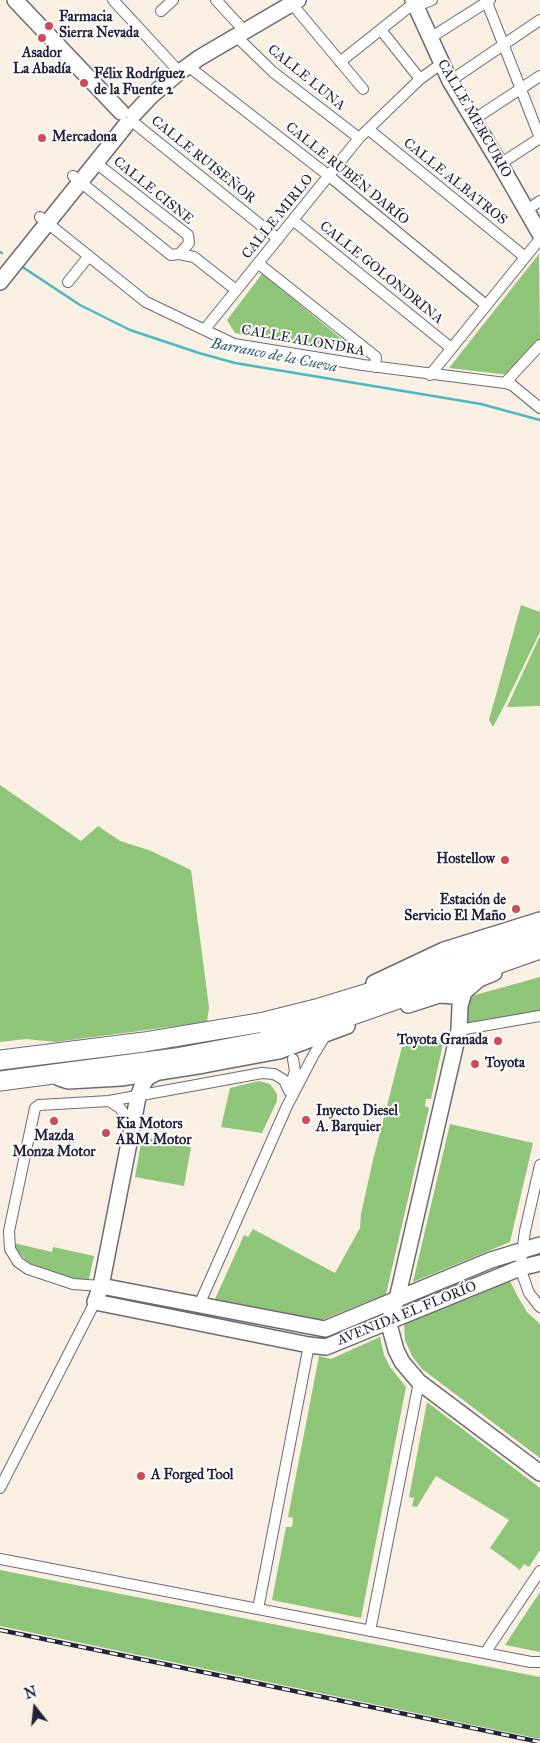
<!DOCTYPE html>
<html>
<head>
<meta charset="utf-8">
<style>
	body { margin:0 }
	#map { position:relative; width:540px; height:1743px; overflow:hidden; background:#f9f0e3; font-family:"IM FELL Great Primer",serif }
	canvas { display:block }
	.north { position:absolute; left:10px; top:1683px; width:50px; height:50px; -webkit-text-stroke:4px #fff; paint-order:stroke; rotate:344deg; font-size:14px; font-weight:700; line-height:20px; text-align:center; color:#22223b }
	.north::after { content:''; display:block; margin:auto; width:18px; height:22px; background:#22223b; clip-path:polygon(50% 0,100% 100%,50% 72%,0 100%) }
</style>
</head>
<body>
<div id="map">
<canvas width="540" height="1743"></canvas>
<div class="north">N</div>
</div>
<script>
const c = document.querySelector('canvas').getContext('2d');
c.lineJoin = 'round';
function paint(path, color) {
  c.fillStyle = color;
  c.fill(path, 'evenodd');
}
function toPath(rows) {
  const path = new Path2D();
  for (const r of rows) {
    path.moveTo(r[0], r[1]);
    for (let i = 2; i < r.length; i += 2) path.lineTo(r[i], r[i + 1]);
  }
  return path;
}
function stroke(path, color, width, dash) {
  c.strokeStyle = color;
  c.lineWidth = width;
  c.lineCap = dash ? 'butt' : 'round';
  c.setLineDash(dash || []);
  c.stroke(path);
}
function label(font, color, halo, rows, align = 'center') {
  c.font = font + ' "IM FELL Great Primer",serif';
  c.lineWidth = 4;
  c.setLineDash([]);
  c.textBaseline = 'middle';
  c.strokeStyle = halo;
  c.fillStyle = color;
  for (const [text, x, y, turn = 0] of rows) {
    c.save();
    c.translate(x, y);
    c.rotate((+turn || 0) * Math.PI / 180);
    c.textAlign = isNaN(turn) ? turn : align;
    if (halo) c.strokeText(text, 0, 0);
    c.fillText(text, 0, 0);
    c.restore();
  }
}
const green = toPath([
	[539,254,540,340,509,375,449,368],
	[262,274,263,274,362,356,235,333,227,320],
	[521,605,540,612,540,632,504,706,493,727,489,720],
	[540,636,540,706,507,707],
	[0,785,81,841,98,826,120,841,149,850,191,870,209,1007,207,1022,56,1042,26,1039,0,1042],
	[540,977,540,1012,468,1023,466,1015,468,997],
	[444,1039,431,1099,426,1099,425,1106,429,1108,386,1294,322,1320,215,1299,244,1235,248,1237,253,1229,335,1273,360,1228,361,1214,373,1160,402,1047],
	[259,1081,270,1084,277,1094,277,1101,262,1133,221,1127,230,1088],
	[450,1124,533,1143,510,1242,413,1282],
	[142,1137,191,1147,184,1186,135,1177],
	[14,1243,52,1252,53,1247,94,1256,89,1279,74,1279,29,1263,18,1252],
	[510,1281,518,1297,527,1312,540,1324,540,1458,422,1369,412,1356,405,1340,404,1324],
	[380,1337,384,1355,390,1367,406,1387,361,1618,272,1600,286,1527,292,1527,293,1518,288,1517,319,1356,331,1359],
	[427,1402,540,1488,540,1550,529,1567,524,1564,520,1570,490,1548,509,1520,436,1476,417,1507,412,1506,414,1498,409,1497],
	[0,1570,540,1677,540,1739,0,1626],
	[540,1592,540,1652,505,1645]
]);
const stream = toPath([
	[0,252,2,253],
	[21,266,80,305,130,330,199,353,235,363,481,404,540,420]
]);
const street = toPath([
	[113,0,174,66],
	[216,0,240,26],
	[486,0,540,138],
	[292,4,363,89],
	[416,6,432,0],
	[161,11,173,0],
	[381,30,420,79],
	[237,37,273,72,359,138],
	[430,38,490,0],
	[340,62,414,3],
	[188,66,329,176,486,305],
	[450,81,540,20],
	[473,120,540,76],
	[133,122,278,239],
	[368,129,525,257],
	[500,164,540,138],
	[73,176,171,255,179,254,184,249,189,243,188,235,96,163],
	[527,210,540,201],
	[40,217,146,302,234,344,363,365,505,383,512,385,540,408],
	[293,220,451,348],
	[179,254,194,257,236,290],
	[259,264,376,357,375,367],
	[68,282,89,256],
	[205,329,359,138,420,79,441,64],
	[430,375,540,239],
	[505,383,540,345],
	[459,1030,540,1016],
	[289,1091,295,1071,293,1059],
	[109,1101,120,1108,132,1125],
	[540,1165,525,1231,520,1268,529,1293,540,1307],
	[101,1286,73,1284,28,1269,18,1262,10,1249,9,1231,35,1108,39,1105,109,1101,262,1073,274,1074,284,1080,289,1091],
	[199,1305,287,1106,313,1056,327,1033],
	[0,1488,95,1302],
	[0,1559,531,1662,540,1662],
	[258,1609,309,1345],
	[370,1631,419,1382],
	[485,1653,540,1571]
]);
const secondary = toPath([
	[15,0,121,112],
	[413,0,450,81,500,164,540,234],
	[134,114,151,96,177,74,199,58,298,0],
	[0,282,126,125],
	[374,983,444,950,540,920],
	[464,992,460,1006,459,1030,397,1299,389,1321,390,1328,396,1350,402,1362,419,1382,540,1473],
	[408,1005,439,995,455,996,464,992,479,979,494,973],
	[156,1073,148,1077,143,1084,138,1097,101,1286,95,1302,309,1345,326,1347,520,1268,540,1263],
	[59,1078,68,1081,121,1078,204,1065,279,1051,347,1026],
	[101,1286,325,1329,491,1260,540,1245]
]);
const highway = toPath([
	[0,1060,144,1042,264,1022,316,1009,388,987,540,935],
	[0,1081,176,1058,262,1042,338,1020,540,949]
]);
const rail = toPath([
	[0,1630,540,1742]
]);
const markers = [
	[49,26,5,"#d1495b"],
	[42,38,5,"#d1495b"],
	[84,83,5,"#d1495b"],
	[42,138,5,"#d1495b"],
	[505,860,5,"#d1495b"],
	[516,909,5,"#d1495b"],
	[498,1041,5,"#d1495b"],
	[475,1064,5,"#d1495b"],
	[306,1120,5,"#d1495b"],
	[54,1121,5,"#d1495b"],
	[106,1133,5,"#d1495b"],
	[141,1476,5,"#d1495b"]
];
const poiNames = [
	["Farmacia",59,18],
	["Sierra Nevada",59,34],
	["Asador",42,54,"center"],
	["La Abadía",42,70,"center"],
	["Félix Rodríguez",94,75],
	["de la Fuente 2",94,91],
	["Mercadona",52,138],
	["Hostellow",495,860,"right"],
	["Estación de",506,901,"right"],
	["Servicio El Maño",506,917,"right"],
	["Toyota Granada",488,1041,"right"],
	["Toyota",485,1064],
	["Inyecto Diesel",316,1112],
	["A. Barquier",316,1128],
	["Kia Motors",116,1125],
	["ARM Motor",116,1141],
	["Mazda",54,1137,"center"],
	["Monza Motor",54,1153,"center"],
	["A Forged Tool",151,1476]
];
const streetNames = [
	["CALLE LUNA",306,78,39],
	["CALLE MERCURIO",474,119,60],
	["CALLE RUISEÑOR",203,160,39],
	["CALLE RUBÉN DARÍO",347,174,39],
	["CALLE ALBATROS",455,182,39],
	["CALLE CISNE",153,191,39],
	["CALLE MIRLO",278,217,-51],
	["CALLE GOLONDRINA",381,273,39],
	["CALLE ALONDRA",303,341,10],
	["AVENIDA EL FLORÍO",407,1314,-22]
];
const waterNames = [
	["Barranco de la Cueva",274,356,11]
];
paint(green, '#8ec578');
stroke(stream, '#49b8c1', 2.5);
stroke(street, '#6d6a76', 12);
stroke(secondary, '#6d6a76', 18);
stroke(highway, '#6d6a76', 21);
stroke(street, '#fff', 10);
stroke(secondary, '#fff', 15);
stroke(highway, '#fff', 19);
stroke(rail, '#22223b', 4.5);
stroke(rail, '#fff', 2.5, [8]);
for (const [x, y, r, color] of markers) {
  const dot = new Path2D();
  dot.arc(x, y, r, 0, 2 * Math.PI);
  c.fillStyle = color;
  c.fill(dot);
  stroke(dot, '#fff', 2);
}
label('bold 14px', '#22223b', '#fff', poiNames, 'left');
label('14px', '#22223b', '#fff', streetNames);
label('italic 15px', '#325e71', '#fff', waterNames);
</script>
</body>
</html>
